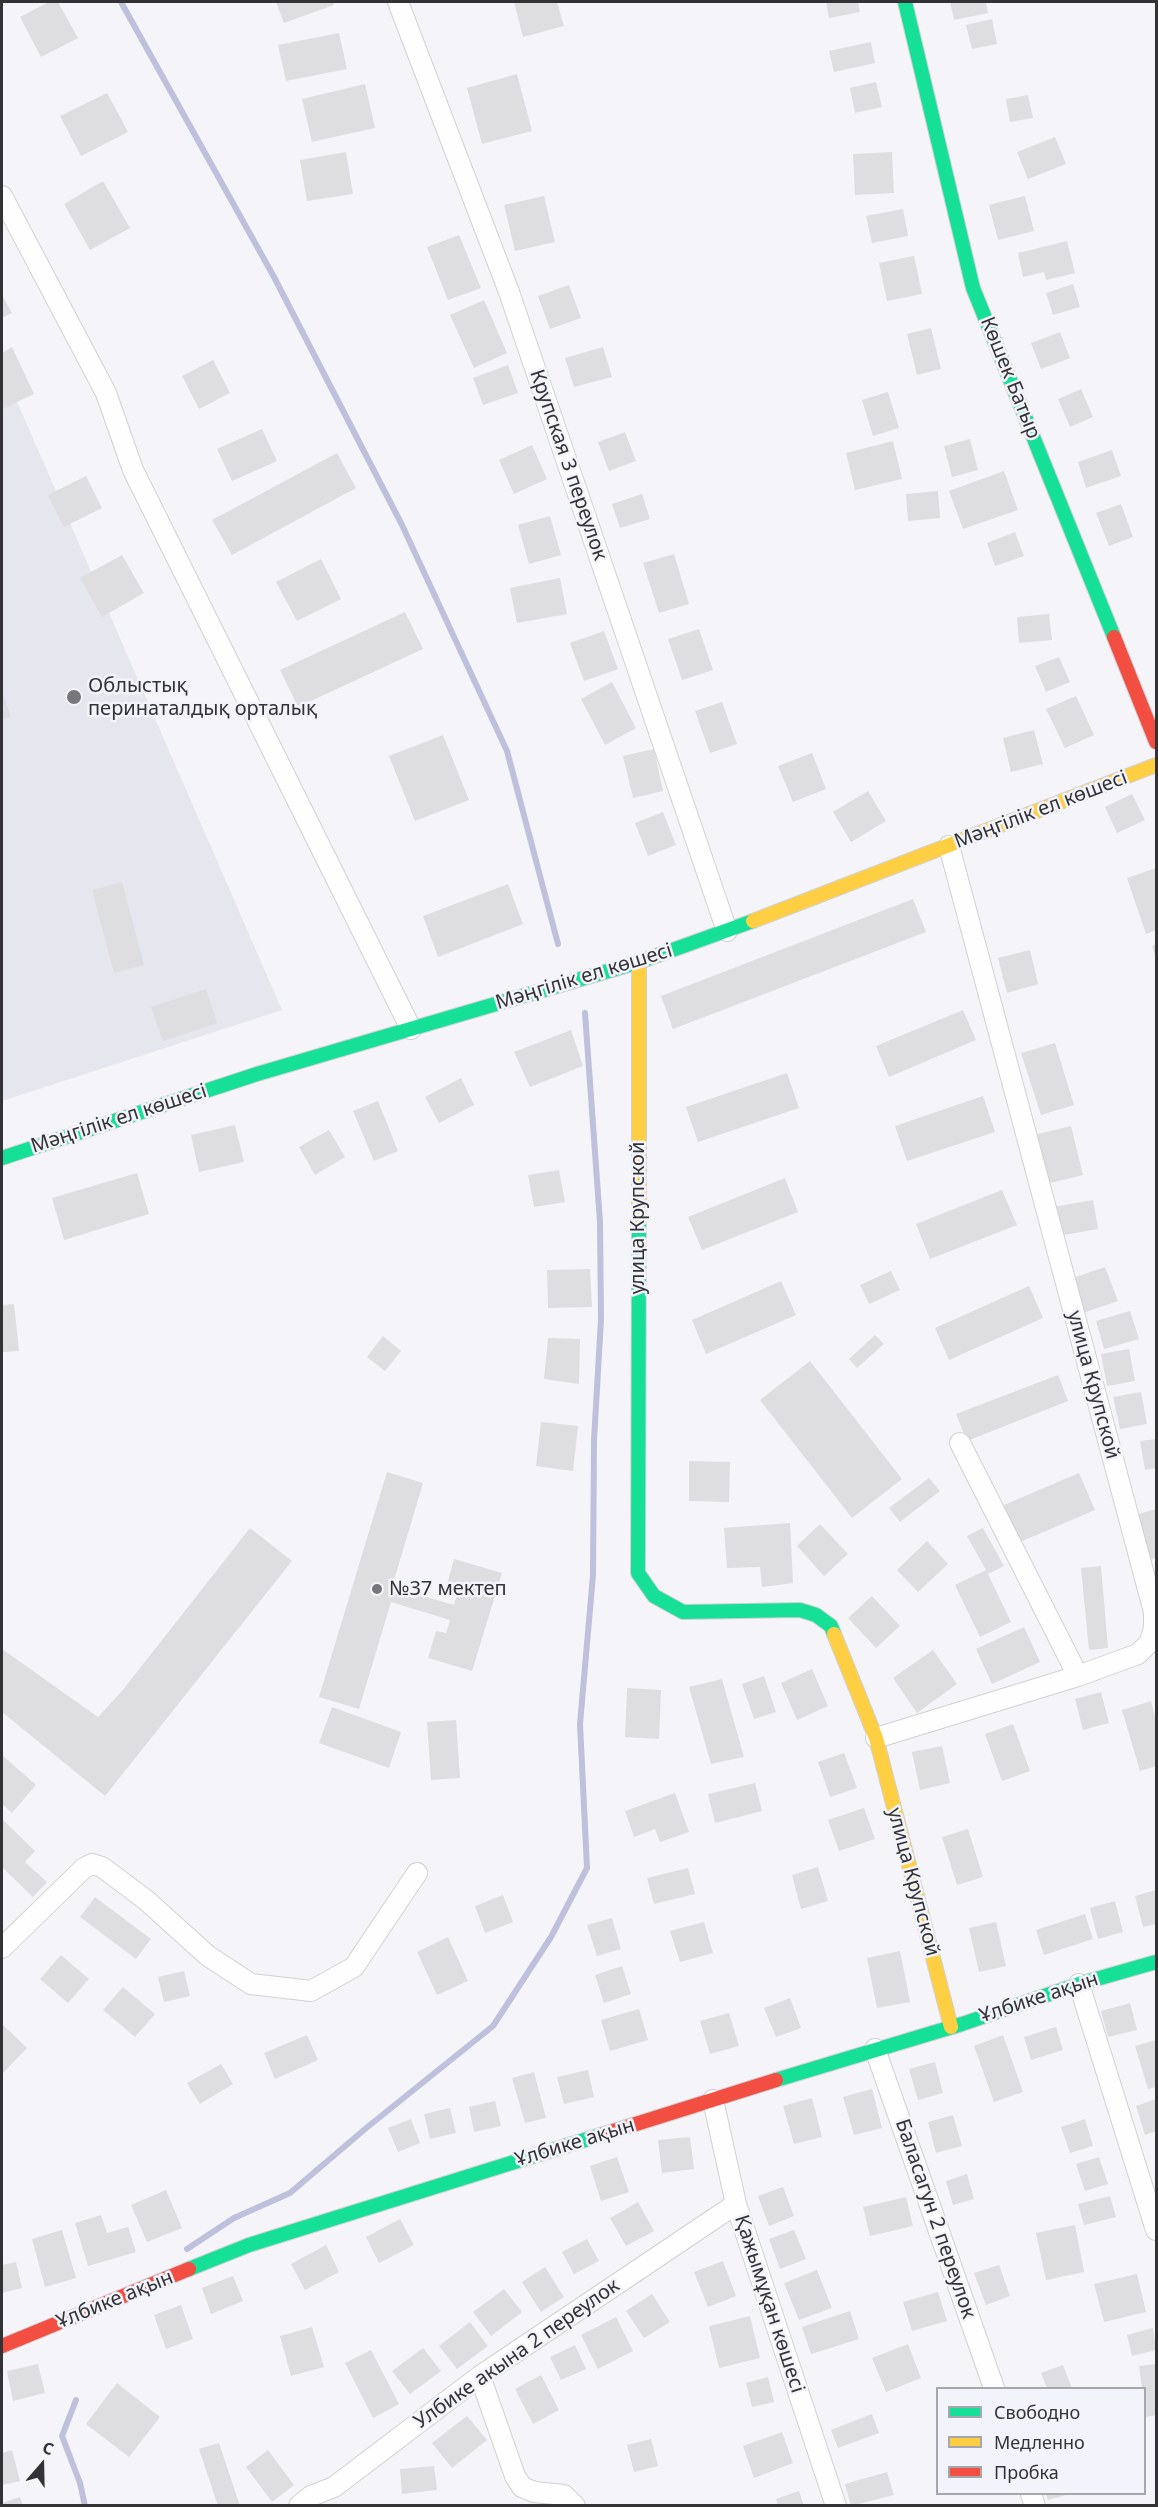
<!DOCTYPE html>
<html>
<head>
<meta charset="utf-8">
<style>
	body { margin:0 }
	#map { position:relative; width:1158px; height:2507px; overflow:hidden; background:#f5f5f9; font-family:"Noto Sans",sans-serif }
	canvas { display:block }
	.frame { position:absolute; inset:0; border:3px solid #333336; pointer-events:none }
	.legend { position:absolute; left:936px; top:2387px; width:210px; height:108px; box-sizing:border-box; background:#f3f4fb; border:2px solid #a6a7ac; margin:0; padding:8px 10px; list-style:none; font-size:18px; color:#333336 }
	.legend li { display:flex; align-items:center; gap:12px; height:30px }
	.legend b { width:30px; border:2px solid #a6a7ac }
	.north { position:absolute; left:12px; top:2435px; width:60px; height:60px; -webkit-text-stroke:4px #f3f4fb; paint-order:stroke; rotate:20deg; font-size:16px; font-weight:700; line-height:24px; text-align:center; color:#333336 }
	.north::after { content:''; display:block; margin:auto; width:21px; height:27px; background:#333336; clip-path:polygon(50% 0,100% 100%,50% 72%,0 100%) }
</style>
</head>
<body>
<div id="map">
<canvas width="1158" height="2507"></canvas>
<div class="frame"></div>
<ul class="legend">
<li><b style="height:8px;background:#16e098"></b>Свободно</li>
<li><b style="height:8px;background:#ffcf43"></b>Медленно</li>
<li><b style="height:8px;background:#f24e42"></b>Пробка</li>
</ul>
<div class="north">С</div>
</div>
<script>
const c = document.querySelector('canvas').getContext('2d');
c.lineJoin = 'round';
function paint(path, color) {
  c.fillStyle = color;
  c.fill(path, 'evenodd');
}
function toPath(rows) {
  const path = new Path2D();
  for (const r of rows) {
    path.moveTo(r[0], r[1]);
    for (let i = 2; i < r.length; i += 2) path.lineTo(r[i], r[i + 1]);
  }
  return path;
}
function stroke(path, color, width, dash) {
  c.strokeStyle = color;
  c.lineWidth = width;
  c.lineCap = dash ? 'butt' : 'round';
  c.setLineDash(dash || []);
  c.stroke(path);
}
function label(font, color, halo, rows, align = 'center') {
  c.font = font + ' "Noto Sans",sans-serif';
  c.lineWidth = 5;
  c.setLineDash([]);
  c.textBaseline = 'middle';
  c.strokeStyle = halo;
  c.fillStyle = color;
  for (const [text, x, y, turn = 0] of rows) {
    c.save();
    c.translate(x, y);
    c.rotate((+turn || 0) * Math.PI / 180);
    c.textAlign = isNaN(turn) ? turn : align;
    if (halo) c.strokeText(text, 0, 0);
    c.fillText(text, 0, 0);
    c.restore();
  }
}
const built = toPath([
	[8,381,282,1010,2,1101,2,383]
]);
const stream = toPath([
	[121,2,274,277,402,525,507,751,558,944],
	[187,2249,234,2218,290,2193,365,2129,493,2026,551,1937,587,1868,580,1724,593,1575,594,1440,601,1319,600,1222,585,1013],
	[76,2400,62,2436,80,2483,85,2506]
]);
const building = toPath([
	[49,2,58,2,78,38,41,57,20,17],
	[276,2,333,2,334,5,284,23],
	[514,2,557,2,564,26,523,37],
	[826,2,858,2,860,12,829,18],
	[950,2,986,2,988,13,954,20],
	[992,19,997,44,972,49,966,25],
	[339,33,347,69,286,81,278,45],
	[871,42,875,63,834,72,829,51],
	[517,74,532,131,482,144,467,88],
	[876,82,882,107,855,113,850,88],
	[365,84,375,128,312,142,302,99],
	[107,93,128,132,81,156,60,116],
	[1028,95,1033,118,1010,122,1006,99],
	[1055,137,1066,164,1028,179,1017,152],
	[346,152,353,194,307,201,300,160],
	[892,152,894,193,855,195,853,154],
	[103,181,130,228,90,250,64,204],
	[544,196,555,242,515,251,504,205],
	[1025,196,1034,231,998,240,989,205],
	[903,209,908,236,872,243,866,216],
	[459,235,481,288,448,300,427,247],
	[1067,241,1075,273,1046,280,1044,272,1023,277,1018,253],
	[914,256,922,294,887,301,879,263],
	[1073,284,1080,307,1053,315,1046,293],
	[569,285,581,318,550,329,538,296],
	[2,295,12,313,2,318],
	[484,300,507,353,474,368,450,315],
	[931,328,941,369,917,375,907,334],
	[1060,332,1070,358,1041,369,1031,343],
	[12,347,34,394,2,409,2,353],
	[603,347,612,377,574,387,565,358],
	[213,360,230,393,199,409,182,376],
	[508,365,518,393,483,405,473,378],
	[1081,389,1093,417,1070,427,1058,399],
	[888,392,899,428,873,436,862,400],
	[262,429,277,461,232,481,217,449],
	[625,432,636,461,609,471,598,442],
	[970,439,978,470,952,477,944,446],
	[893,441,902,479,855,490,846,453],
	[532,445,547,479,514,494,499,460],
	[1112,450,1121,476,1086,488,1078,462],
	[337,453,356,488,232,555,212,520],
	[1004,471,1018,510,963,529,949,491],
	[86,476,102,508,64,527,48,495],
	[938,491,940,518,908,521,906,494],
	[642,494,650,519,620,528,612,504],
	[1121,504,1133,537,1109,546,1096,513],
	[550,516,561,555,529,564,518,525],
	[1015,532,1024,556,995,566,987,543],
	[674,554,689,604,659,613,643,563],
	[122,555,144,593,102,617,80,578],
	[321,559,341,599,297,621,276,582],
	[560,578,567,614,517,623,510,588],
	[405,612,423,649,298,707,280,670],
	[1049,614,1052,640,1019,643,1017,617],
	[699,629,713,670,682,680,668,639],
	[604,631,618,669,584,681,570,643],
	[1059,657,1070,682,1046,692,1035,666],
	[612,682,636,728,605,745,581,699],
	[2,691,11,717,2,720],
	[1076,696,1094,735,1065,748,1046,709],
	[722,702,737,744,710,753,695,711],
	[1034,730,1043,764,1011,772,1003,738],
	[443,735,469,800,415,821,389,756],
	[654,749,663,791,633,798,623,756],
	[812,753,826,789,793,802,778,766],
	[868,791,886,821,851,842,833,812],
	[1132,794,1145,820,1117,833,1105,807],
	[663,812,676,845,648,856,635,823],
	[1156,868,1156,930,1146,934,1127,878],
	[122,882,144,965,114,973,92,890],
	[508,884,523,924,438,957,423,916],
	[913,899,926,932,673,1029,661,996],
	[1156,944,1156,959,1152,946],
	[1030,950,1038,984,1007,993,998,958],
	[206,989,217,1023,163,1041,151,1007],
	[963,1010,976,1040,889,1077,876,1046],
	[571,1030,583,1066,530,1087,514,1052],
	[1055,1043,1074,1105,1041,1115,1021,1053],
	[787,1073,799,1108,698,1142,686,1107],
	[461,1078,474,1105,439,1123,425,1097],
	[983,1096,995,1132,907,1161,895,1126],
	[378,1101,398,1151,374,1161,353,1111],
	[235,1125,244,1162,199,1172,191,1135],
	[1071,1126,1083,1175,1046,1184,1034,1135],
	[329,1130,345,1157,315,1175,299,1147],
	[559,1170,565,1202,534,1207,528,1175],
	[137,1173,149,1214,64,1240,52,1198],
	[785,1178,798,1212,702,1250,688,1217],
	[1002,1190,1017,1225,930,1259,916,1224],
	[1093,1200,1098,1229,1058,1236,1053,1207],
	[1105,1267,1118,1301,1083,1313,1070,1279],
	[590,1269,592,1307,548,1308,547,1270],
	[891,1271,900,1290,869,1304,860,1285],
	[781,1281,796,1315,706,1354,692,1320],
	[1029,1286,1043,1318,949,1360,935,1328],
	[14,1304,19,1351,2,1352,2,1305],
	[1130,1311,1139,1339,1104,1349,1096,1321],
	[875,1335,884,1344,857,1368,849,1359],
	[383,1336,401,1351,385,1371,367,1357],
	[548,1338,580,1339,579,1384,544,1379],
	[1129,1349,1135,1381,1107,1386,1101,1354],
	[810,1361,902,1479,852,1518,760,1400],
	[1058,1375,1068,1401,967,1441,956,1414],
	[1141,1392,1147,1424,1120,1429,1113,1397],
	[541,1422,578,1426,573,1471,536,1466],
	[1156,1439,1156,1468,1145,1470,1140,1441],
	[689,1461,730,1462,729,1502,689,1501],
	[387,1472,423,1483,392,1587,454,1605,458,1591,446,1588,454,1559,502,1573,472,1671,428,1658,436,1631,446,1633,450,1620,391,1602,359,1709,319,1697],
	[1079,1473,1095,1510,1020,1542,1004,1505],
	[929,1478,940,1491,900,1522,889,1508],
	[1156,1509,1156,1558,1146,1560,1135,1515],
	[790,1523,793,1583,762,1587,760,1567,727,1568,724,1528],
	[820,1524,848,1554,824,1576,797,1546],
	[250,1528,292,1561,105,1796,2,1712,2,1649,98,1717,122,1691],
	[983,1528,1004,1566,988,1574,1011,1622,980,1637,955,1585,986,1570,967,1536],
	[927,1541,948,1564,918,1592,897,1570],
	[1101,1566,1108,1648,1089,1650,1081,1568],
	[872,1596,900,1626,876,1648,848,1618],
	[1024,1627,1040,1662,992,1684,976,1649],
	[933,1650,957,1684,917,1713,893,1678],
	[812,1669,828,1706,797,1720,781,1683],
	[764,1676,776,1712,754,1719,742,1684],
	[722,1679,744,1757,711,1764,689,1687],
	[627,1688,661,1690,659,1739,625,1737],
	[1101,1692,1109,1723,1083,1730,1075,1699],
	[1151,1701,1156,1721,1156,1766,1140,1771,1122,1710],
	[332,1707,401,1732,389,1768,319,1743],
	[456,1720,460,1778,431,1780,427,1722],
	[1013,1724,1030,1771,1002,1781,985,1734],
	[942,1746,950,1783,920,1790,912,1752],
	[844,1753,857,1788,830,1797,818,1762],
	[2,1755,36,1785,12,1813,2,1804],
	[755,1783,762,1811,715,1823,708,1794],
	[675,1793,689,1832,660,1842,655,1829,634,1837,625,1811],
	[864,1808,875,1839,839,1851,828,1820],
	[2,1819,35,1851,25,1862,47,1882,33,1897,2,1867],
	[968,1829,983,1877,957,1885,942,1837],
	[818,1867,828,1901,801,1909,792,1875],
	[688,1868,695,1894,654,1904,647,1878],
	[1156,1890,1156,1924,1143,1927,1135,1896],
	[503,1895,513,1922,485,1933,475,1906],
	[95,1897,151,1939,136,1959,80,1917],
	[1115,1901,1123,1932,1098,1939,1090,1908],
	[1085,1914,1093,1939,1044,1955,1036,1930],
	[612,1918,621,1949,597,1956,587,1925],
	[704,1922,713,1953,680,1962,670,1931],
	[996,1922,1006,1966,979,1972,969,1928],
	[448,1937,468,1981,437,1995,417,1952],
	[900,1951,910,2002,877,2008,867,1958],
	[61,1955,89,1979,68,2003,40,1979],
	[622,1966,631,1994,604,2003,595,1975],
	[184,1971,190,1996,164,2002,158,1977],
	[123,1987,155,2014,135,2037,103,2010],
	[790,1998,801,2028,776,2037,764,2008],
	[1130,2003,1137,2030,1108,2037,1101,2011],
	[639,2009,648,2040,610,2051,601,2020],
	[729,2013,739,2046,710,2054,700,2021],
	[2,2024,27,2048,2,2074],
	[1056,2027,1063,2050,1031,2060,1024,2037],
	[307,2035,318,2060,275,2079,264,2053],
	[1003,2035,1023,2092,994,2102,974,2046],
	[1156,2040,1156,2087,1148,2089,1135,2046],
	[935,2062,943,2093,918,2100,909,2069],
	[221,2064,233,2084,200,2104,187,2083],
	[588,2070,594,2097,564,2104,557,2077],
	[534,2072,546,2118,525,2123,512,2078],
	[872,2089,882,2128,854,2135,843,2097],
	[812,2098,822,2137,794,2144,783,2106],
	[1156,2099,1156,2131,1145,2135,1136,2106],
	[495,2101,501,2126,474,2132,469,2107],
	[450,2108,456,2133,430,2139,424,2114],
	[953,2115,962,2146,936,2153,928,2122],
	[411,2119,420,2143,398,2152,388,2128],
	[1085,2119,1093,2146,1070,2153,1061,2127],
	[690,2137,694,2169,662,2173,658,2140],
	[617,2157,629,2192,601,2201,590,2166],
	[1099,2157,1108,2184,1085,2191,1076,2164],
	[967,2174,974,2199,953,2205,946,2181],
	[783,2187,794,2216,769,2226,758,2196],
	[166,2190,182,2228,147,2242,131,2205],
	[1110,2196,1116,2217,1084,2225,1078,2204],
	[906,2197,913,2226,870,2236,863,2207],
	[638,2202,654,2231,626,2246,610,2218],
	[101,2215,107,2233,128,2227,136,2252,88,2266,75,2223],
	[400,2219,414,2245,379,2263,366,2237],
	[1075,2225,1084,2272,1046,2280,1036,2233],
	[62,2230,76,2278,45,2287,32,2239],
	[794,2230,806,2259,780,2269,769,2239],
	[587,2239,599,2261,574,2274,562,2252],
	[326,2245,339,2272,305,2290,291,2264],
	[723,2261,736,2296,708,2307,694,2272],
	[16,2262,22,2288,2,2293,2,2265],
	[999,2265,1010,2296,986,2305,974,2273],
	[545,2267,564,2297,541,2312,522,2282],
	[817,2270,832,2308,799,2320,784,2283],
	[1137,2274,1146,2312,1104,2322,1094,2284],
	[233,2276,243,2301,211,2314,202,2288],
	[504,2289,522,2312,491,2336,473,2312],
	[938,2292,947,2321,912,2331,903,2302],
	[652,2294,670,2322,644,2338,626,2311],
	[181,2305,193,2339,166,2349,154,2315],
	[850,2311,859,2339,811,2354,802,2327],
	[750,2316,760,2358,719,2368,709,2326],
	[616,2317,633,2351,598,2369,581,2335],
	[470,2322,488,2346,457,2369,439,2346],
	[312,2327,324,2367,291,2376,280,2336],
	[1153,2328,1156,2350,1132,2356,1127,2335],
	[908,2344,921,2378,886,2392,872,2358],
	[575,2345,586,2369,561,2380,550,2357],
	[423,2348,441,2371,410,2394,392,2371],
	[371,2350,399,2404,373,2418,345,2363],
	[38,2364,45,2393,13,2401,7,2371],
	[1156,2364,1156,2415,1146,2417,1144,2388,1142,2388,1139,2366],
	[1063,2365,1072,2388,1047,2388,1041,2373],
	[541,2375,559,2410,533,2424,515,2389],
	[768,2377,774,2402,752,2407,746,2383],
	[117,2383,160,2417,129,2457,86,2424],
	[872,2414,879,2433,838,2448,831,2430],
	[467,2416,487,2440,452,2468,432,2443],
	[782,2432,793,2463,754,2478,743,2446],
	[651,2439,658,2466,634,2472,627,2445],
	[219,2443,240,2506,218,2506,199,2449],
	[12,2450,20,2481,2,2485,2,2453],
	[268,2450,294,2485,272,2502,246,2467],
	[434,2466,437,2490,402,2494,400,2469],
	[887,2472,894,2495,851,2506,845,2484],
	[799,2491,804,2506,778,2506,776,2499],
	[1046,2494,1069,2494,1048,2500],
	[20,2497,23,2506,2,2506,2,2503]
]);
const street = toPath([
	[398,2,509,292,727,931],
	[2,196,106,393,133,470,411,1029],
	[960,1443,1078,1676],
	[876,1738,1078,1676,1138,1654,1150,1642,1154,1628,1154,1612,949,846],
	[2,1948,84,1868,92,1864,102,1867,146,1900,208,1956,251,1984,311,1991,354,1967,417,1873],
	[1079,1984,1156,2230],
	[875,2049,994,2388],
	[713,2100,736,2204,836,2506],
	[480,2376,515,2476,522,2487,534,2492,564,2495,575,2506],
	[1031,2494,1035,2506],
	[299,2506,311,2496,334,2487,480,2376,736,2204]
]);
const fast = toPath([
	[905,2,973,288,1114,637],
	[2,1158,257,1074,639,962,753,921],
	[639,1217,638,1573,654,1596,683,1612,800,1610,816,1615,831,1626,834,1634],
	[776,2080,962,2024,1079,1984,1156,1962],
	[189,2269,249,2245,604,2134]
]);
const slow = toPath([
	[753,921,1156,765],
	[639,1217,639,962],
	[834,1634,876,1738,951,2027]
]);
const jam = toPath([
	[1114,637,1156,742],
	[604,2134,776,2080],
	[2,2346,189,2269]
]);
const markers = [
	[74,697,8,"#77777a"],
	[377,1589,6,"#77777a"]
];
const streetNames = [
	["Көшек Батыр",1010,378,68],
	["Крупская 3 переулок",568,465,71],
	["Мәңгілік ел көшесі",1041,810,-21],
	["Мәңгілік ел көшесі",584,977,-17],
	["Мәңгілік ел көшесі",119,1119,-18],
	["улица Крупской",638,1218,-90],
	["улица Крупской",1093,1385,75],
	["улица Крупской",913,1882,75],
	["Ұлбике ақын",1039,1998,-18],
	["Ұлбике ақын",575,2143,-17],
	["Баласагун 2 переулок",935,2219,71],
	["Ұлбике ақын",115,2300,-22],
	["Қажымұқан көшесі",769,2304,72],
	["Улбике акына 2 переулок",517,2354,-35]
];
const poiNames = [
	["Облыстық",88,686],
	["перинаталдық орталық",88,709],
	["№37 мектеп",389,1589]
];
paint(built, '#e5e6ee');
stroke(stream, '#bec0dc', 6);
paint(building, '#dedee1');
stroke(street, '#d1d1d4', 22);
stroke(fast, '#d1d1d4', 16);
stroke(slow, '#d1d1d4', 16);
stroke(jam, '#d1d1d4', 16);
stroke(street, '#fefefe', 20);
stroke(fast, '#16e098', 14);
stroke(slow, '#ffcf43', 14);
stroke(jam, '#f24e42', 14);
for (const [x, y, r, color] of markers) {
  const dot = new Path2D();
  dot.arc(x, y, r, 0, 2 * Math.PI);
  c.fillStyle = color;
  c.fill(dot);
  stroke(dot, '#f3f4fb', 2);
}
label('20px', '#333336', '#f3f4fb', streetNames);
label('20px', '#333336', '#f3f4fb', poiNames, 'left');
</script>
</body>
</html>
